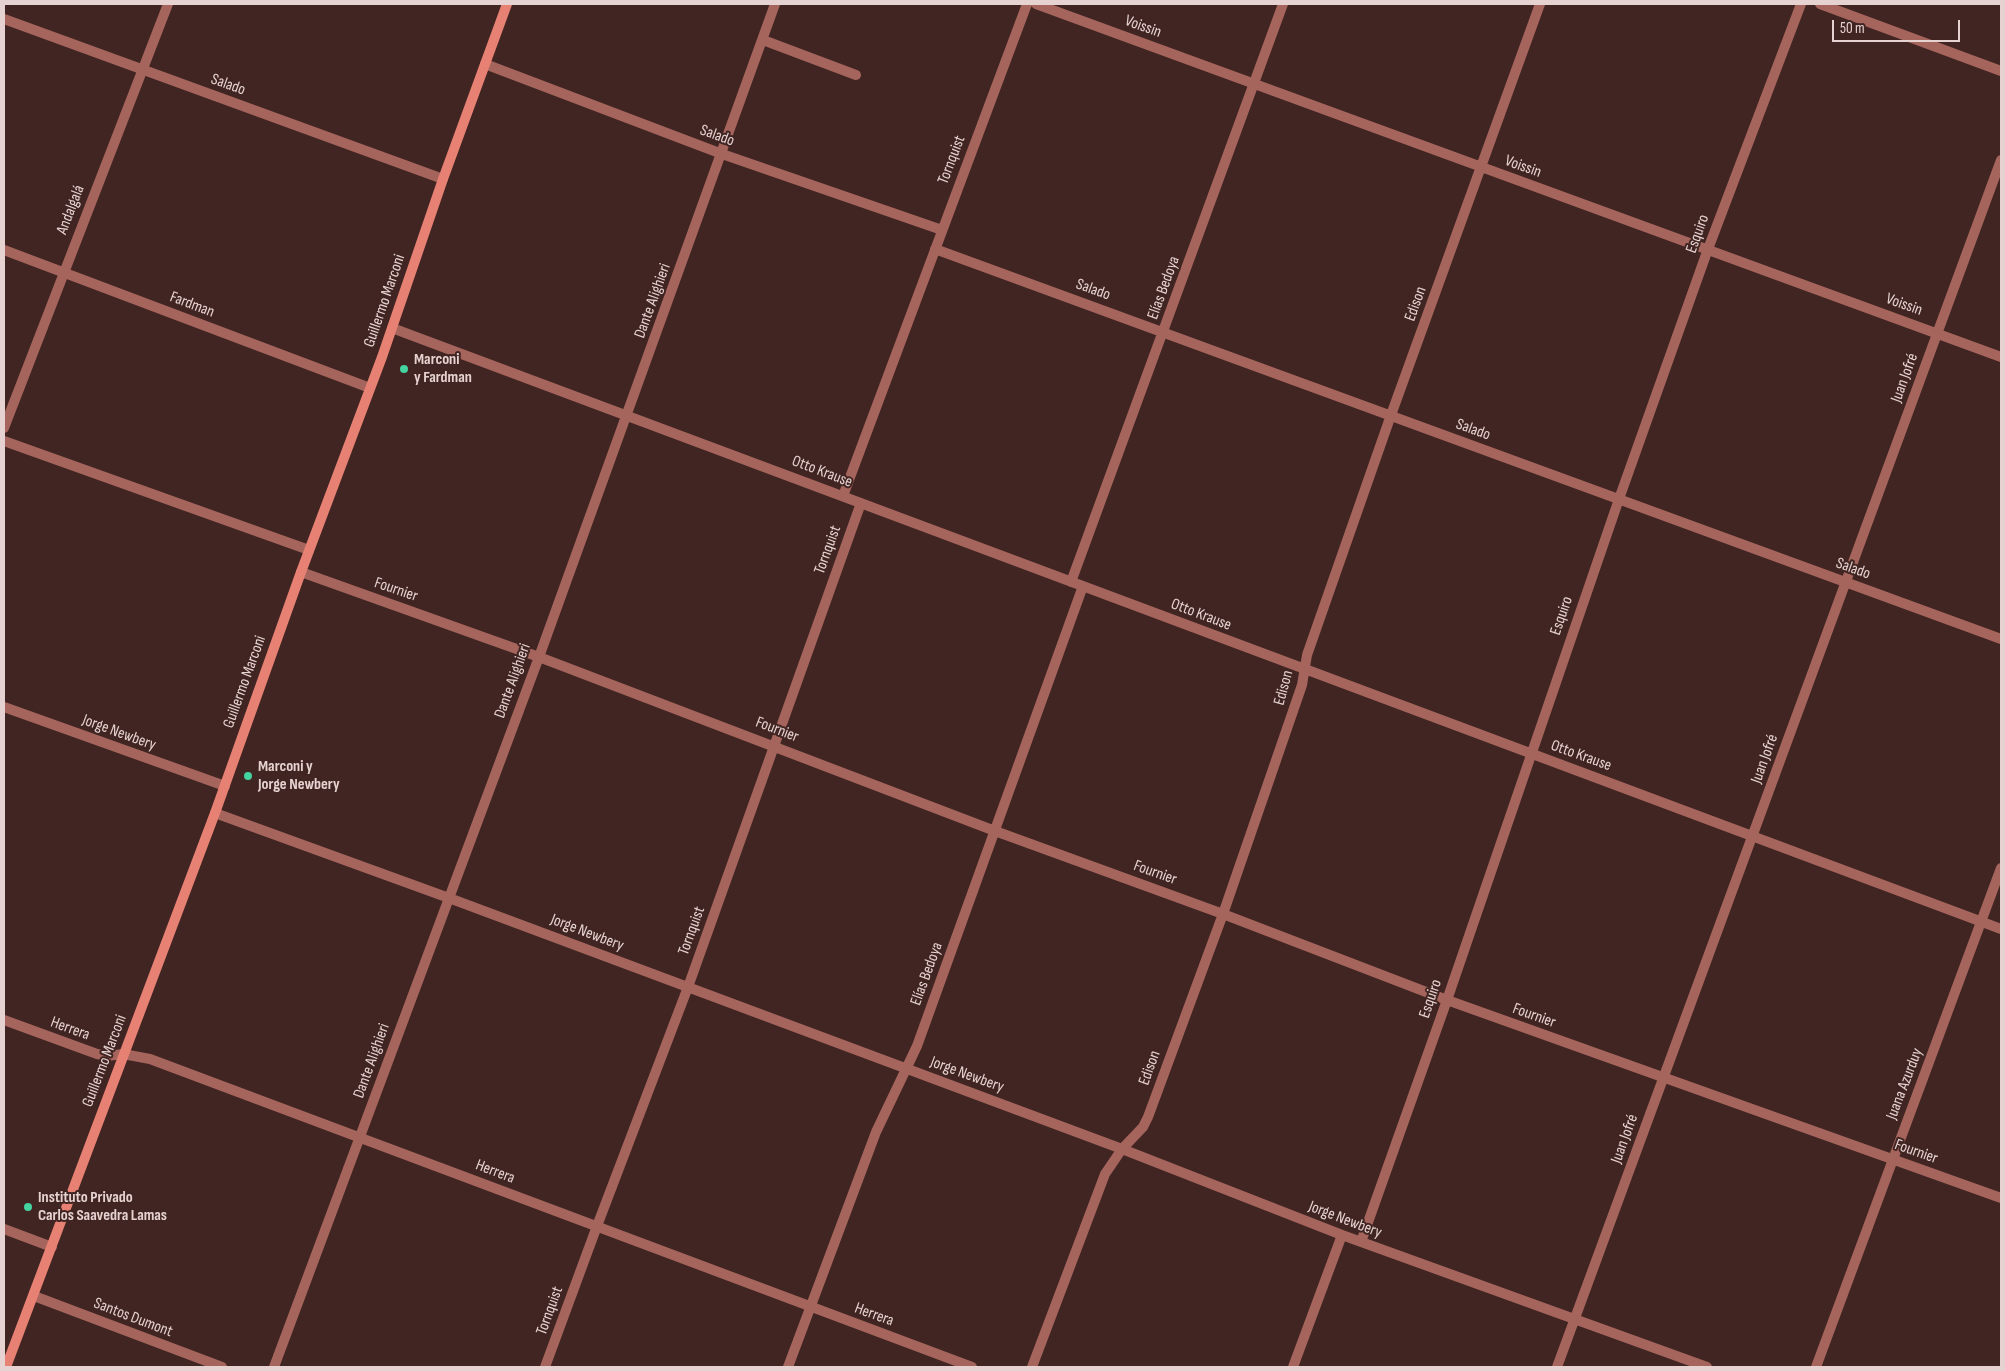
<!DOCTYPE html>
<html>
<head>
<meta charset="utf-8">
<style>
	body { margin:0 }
	#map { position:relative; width:2005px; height:1371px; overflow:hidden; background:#402522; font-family:"Sofia Sans Condensed",sans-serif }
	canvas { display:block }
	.frame { position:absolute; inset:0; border:5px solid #e6d3d1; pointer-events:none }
	.scale { position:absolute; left:1832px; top:20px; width:128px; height:22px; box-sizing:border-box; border:2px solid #e6d3d1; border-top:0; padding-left:6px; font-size:15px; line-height:18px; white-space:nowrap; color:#e6d3d1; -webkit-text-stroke:4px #402522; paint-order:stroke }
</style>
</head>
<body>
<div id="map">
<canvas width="2005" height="1371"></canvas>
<div class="frame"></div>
<div class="scale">50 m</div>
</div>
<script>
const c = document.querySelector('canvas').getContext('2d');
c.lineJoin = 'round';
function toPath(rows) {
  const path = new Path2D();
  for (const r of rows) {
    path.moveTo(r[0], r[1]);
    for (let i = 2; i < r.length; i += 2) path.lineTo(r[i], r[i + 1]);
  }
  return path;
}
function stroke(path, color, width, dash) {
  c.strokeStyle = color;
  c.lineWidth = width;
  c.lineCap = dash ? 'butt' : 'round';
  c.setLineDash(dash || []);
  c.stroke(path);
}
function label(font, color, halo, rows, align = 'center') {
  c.font = font + ' "Sofia Sans Condensed",sans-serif';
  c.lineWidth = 4;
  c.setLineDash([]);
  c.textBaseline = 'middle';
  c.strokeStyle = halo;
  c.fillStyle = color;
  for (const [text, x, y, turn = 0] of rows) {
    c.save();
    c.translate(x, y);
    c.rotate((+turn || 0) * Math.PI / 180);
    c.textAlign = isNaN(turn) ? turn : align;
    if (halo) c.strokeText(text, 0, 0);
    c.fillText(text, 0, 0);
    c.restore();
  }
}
const street = toPath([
	[1036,4,2001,357],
	[1820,4,2001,71],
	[4,19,443,179],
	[763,40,856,75],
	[485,64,722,154,942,230],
	[935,249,2001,639],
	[4,250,370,388],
	[392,328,2001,929],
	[4,428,168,4],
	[4,441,309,550],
	[843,496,1027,4],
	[301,572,539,657,995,831,1223,914,1447,1000,2001,1198],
	[1071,582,1283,4],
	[4,707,225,786],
	[215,813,449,898,1122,1149,1342,1235,1707,1367],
	[4,1020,97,1054,107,1056,123,1054,150,1059,972,1367],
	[4,1229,52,1247],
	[1361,1242,1447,1000,1619,499,1708,249,1801,4],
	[34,1296,222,1367],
	[274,1367,539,657,775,4],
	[545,1367,597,1226,688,987,861,503],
	[788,1367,876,1132,917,1046,1083,586],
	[1032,1367,1105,1174,1122,1149,1143,1127,1148,1117,1223,914,1302,685,1307,655,1391,415,1540,4],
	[1293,1367,1342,1235],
	[1557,1367,2001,160],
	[1816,1367,2001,868]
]);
const secondary = toPath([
	[6,1367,215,813,301,572,382,357,443,179,507,4]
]);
const markers = [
	[404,369,5,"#43d4a0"],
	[248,776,5,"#43d4a0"],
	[28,1207,5,"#43d4a0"]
];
const streetNames = [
	["Voissin",1143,27,20],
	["Salado",228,85,20],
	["Salado",717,136,20],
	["Tornquist",952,160,-69],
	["Voissin",1523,167,20],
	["Andalgalá",71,210,-69],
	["Esquiro",1698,234,-70],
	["Elías Bedoya",1164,288,-70],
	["Salado",1093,290,20],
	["Guillermo Marconi",385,301,-71],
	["Dante Alighieri",653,301,-70],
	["Edison",1416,304,-70],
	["Fardman",192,305,21],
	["Voissin",1904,305,20],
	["Juan Jofré",1905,378,-70],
	["Salado",1473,430,20],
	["Otto Krause",822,472,21],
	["Tornquist",828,550,-70],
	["Salado",1853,569,20],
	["Fournier",396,590,19],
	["Otto Krause",1201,615,21],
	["Esquiro",1562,616,-71],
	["Dante Alighieri",513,681,-70],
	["Guillermo Marconi",245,682,-70],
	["Edison",1284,688,-75],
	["Fournier",777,730,21],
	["Jorge Newbery",119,733,20],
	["Otto Krause",1581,756,20],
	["Juan Jofré",1765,759,-70],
	["Fournier",1155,873,20],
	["Tornquist",692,931,-70],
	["Jorge Newbery",587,933,21],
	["Elías Bedoya",927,974,-70],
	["Esquiro",1431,999,-71],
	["Fournier",1534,1016,20],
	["Herrera",70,1029,20],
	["Guillermo Marconi",105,1061,-69],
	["Dante Alighieri",372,1061,-70],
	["Edison",1150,1068,-70],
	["Jorge Newbery",967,1075,20],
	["Juana Azurduy",1905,1084,-69],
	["Juan Jofré",1625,1139,-70],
	["Fournier",1916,1152,20],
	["Herrera",495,1172,21],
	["Jorge Newbery",1345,1220,21],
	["Tornquist",550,1311,-70],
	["Herrera",874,1315,20],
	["Santos Dumont",133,1318,21]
];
const poiNames = [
	["Marconi",414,360],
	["y Fardman",414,378],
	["Marconi y",258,767],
	["Jorge Newbery",258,785],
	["Instituto Privado",38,1198],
	["Carlos Saavedra Lamas",38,1216]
];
stroke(street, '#a5645c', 10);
stroke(secondary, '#e78174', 10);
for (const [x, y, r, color] of markers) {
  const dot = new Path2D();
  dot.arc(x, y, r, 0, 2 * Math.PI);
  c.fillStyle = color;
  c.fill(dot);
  stroke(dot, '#402522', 2);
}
label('16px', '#e6d3d1', '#402522', streetNames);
label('bold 16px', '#e6d3d1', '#402522', poiNames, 'left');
</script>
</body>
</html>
